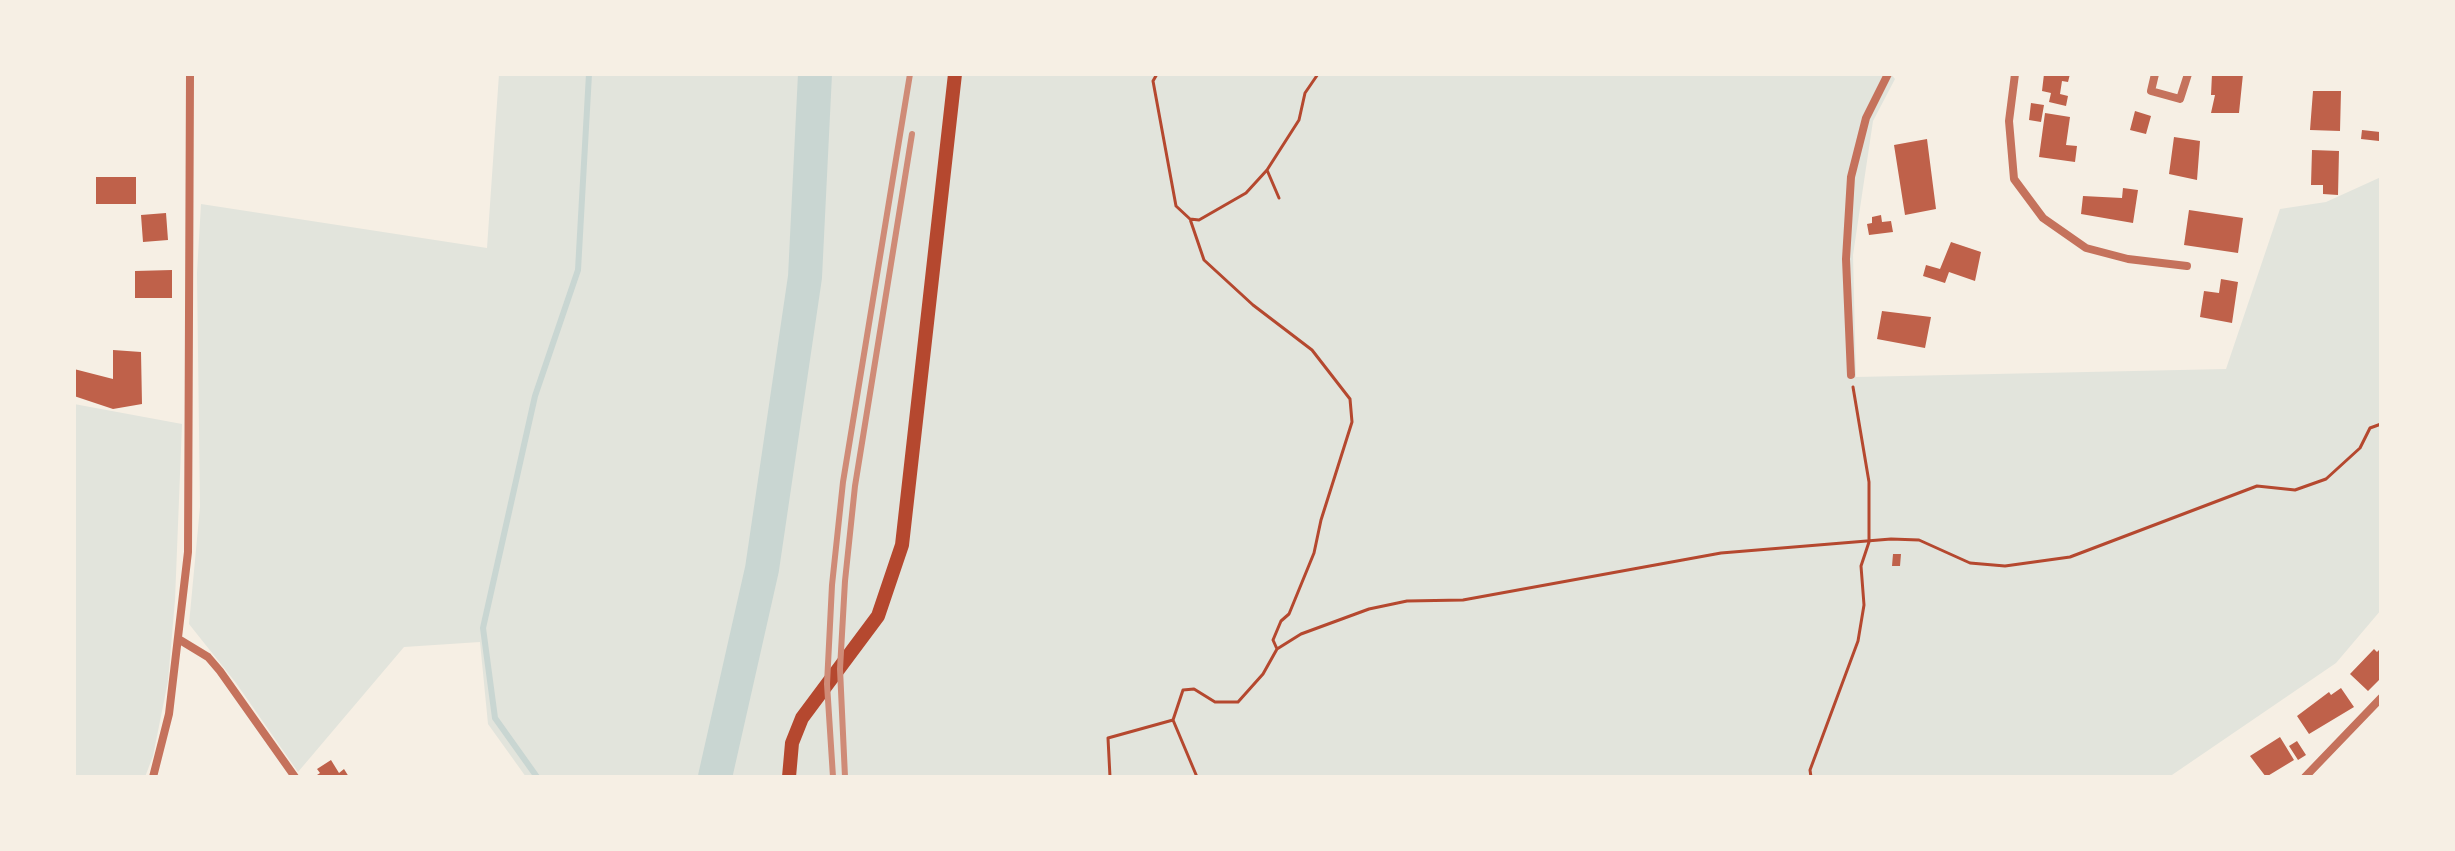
<!DOCTYPE html>
<html>
<head>
<meta charset="utf-8">
<style>
	body { margin:0 }
	#map { position:relative; width:2455px; height:851px; overflow:hidden; background:#f6efe4; font-family:"Space Grotesk",sans-serif }
	canvas { display:block }
	.frame { position:absolute; inset:0; border:76px solid #f6efe4; pointer-events:none }
</style>
</head>
<body>
<div id="map">
<canvas width="2455" height="851"></canvas>
<div class="frame"></div>
</div>
<script>
const c = document.querySelector('canvas').getContext('2d');
c.lineJoin = 'round';
function paint(path, color) {
  c.fillStyle = color;
  c.fill(path, 'evenodd');
}
function toPath(rows) {
  const path = new Path2D();
  for (const r of rows) {
    path.moveTo(r[0], r[1]);
    for (let i = 2; i < r.length; i += 2) path.lineTo(r[i], r[i + 1]);
  }
  return path;
}
function stroke(path, color, width, dash) {
  c.strokeStyle = color;
  c.lineWidth = width;
  c.lineCap = dash ? 'butt' : 'round';
  c.setLineDash(dash || []);
  c.stroke(path);
}
const green = toPath([
	[499,74,1891,74,1895,79,1873,121,1853,255,1856,377,2226,369,2280,209,2326,202,2381,177,2381,610,2336,663,2169,777,526,777,488,724,480,642,404,647,298,772,236,683,189,624,200,507,197,273,201,204,487,248],
	[74,404,182,424,175,600,168,681,153,756,145,777,74,777]
]);
const stream = toPath([
	[537,777,495,718,483,628,535,396,578,270,589,74]
]);
const river = toPath([
	[715,777,762,569,805,277,815,74]
]);
const building = toPath([
	[2044,74,2070,74,2068,82,2062,81,2060,94,2068,96,2066,106,2049,102,2051,93,2042,91],
	[2212,74,2243,74,2239,113,2211,113,2215,95,2211,95],
	[2313,91,2341,91,2340,131,2310,130],
	[2031,103,2044,105,2041,122,2029,120],
	[2135,111,2151,116,2146,134,2130,130],
	[2045,113,2070,117,2066,145,2077,146,2075,162,2039,157],
	[2362,130,2380,132,2379,141,2361,139],
	[2174,137,2200,141,2197,180,2169,174],
	[1927,139,1936,209,1905,215,1894,145],
	[2312,150,2339,151,2338,195,2323,194,2323,185,2311,185],
	[96,177,136,177,136,204,96,204],
	[2123,188,2138,190,2133,223,2081,214,2083,196,2122,198],
	[2189,210,2243,218,2238,253,2184,245],
	[166,213,168,240,143,242,141,215],
	[1881,215,1882,222,1891,221,1893,232,1869,235,1867,224,1872,223,1872,217],
	[1951,242,1981,252,1975,281,1949,272,1945,283,1923,276,1926,265,1940,269],
	[172,270,172,298,135,298,135,271],
	[2221,279,2238,282,2232,323,2200,317,2204,291,2219,293],
	[1882,311,1931,317,1925,348,1877,339],
	[113,350,141,352,142,404,113,409,74,396,74,369,113,379],
	[1893,554,1901,554,1900,566,1892,566],
	[2381,648,2379,680,2368,691,2350,674,2374,649,2377,652],
	[2341,688,2354,707,2309,734,2297,716,2329,692,2331,695],
	[2280,737,2294,760,2266,777,2250,756],
	[2297,741,2306,755,2298,760,2289,746],
	[331,760,339,773,344,769,349,777,314,777,320,773,317,769]
]);
const path = toPath([
	[1267,170,1279,198],
	[1190,219,1199,220,1246,193,1267,170,1299,120,1305,93,1318,74],
	[1277,649,1301,634,1369,609,1407,601,1463,600,1721,553,1891,539,1919,540,1970,563,2005,566,2070,557,2257,486,2295,490,2326,479,2360,448,2370,428,2381,424],
	[1173,720,1197,777],
	[1110,777,1108,738,1173,720,1183,690,1194,689,1215,702,1238,702,1263,674,1277,649,1273,640,1281,621,1289,614,1314,553,1321,520,1352,422,1350,399,1312,350,1253,305,1204,260,1190,219,1176,206,1153,81,1157,74],
	[1811,777,1810,770,1858,641,1864,605,1861,566,1869,542,1869,482,1853,387]
]);
const minor = toPath([
	[2015,74,2009,121,2014,179,2043,218,2086,248,2128,259,2187,266],
	[2155,74,2151,91,2180,99,2188,74],
	[1851,375,1846,259,1851,177,1866,118,1888,74],
	[180,640,208,657,220,671,295,777],
	[153,777,169,714,188,552,190,74],
	[2305,777,2381,698]
]);
const primary = toPath([
	[789,777,792,743,802,718,878,616,902,545,955,74]
]);
const rail = toPath([
	[833,777,827,684,832,585,843,482,910,74],
	[845,777,840,669,845,581,855,486,912,134]
]);
paint(green, '#e2e4dc');
stroke(stream, '#c9d6d2', 6);
stroke(river, '#c9d6d2', 34);
paint(building, '#bf614a');
stroke(path, '#b5482f', 3);
stroke(minor, '#c5725c', 8);
stroke(primary, '#b5482f', 14);
stroke(rail, '#cf8b77', 6);
</script>
</body>
</html>
